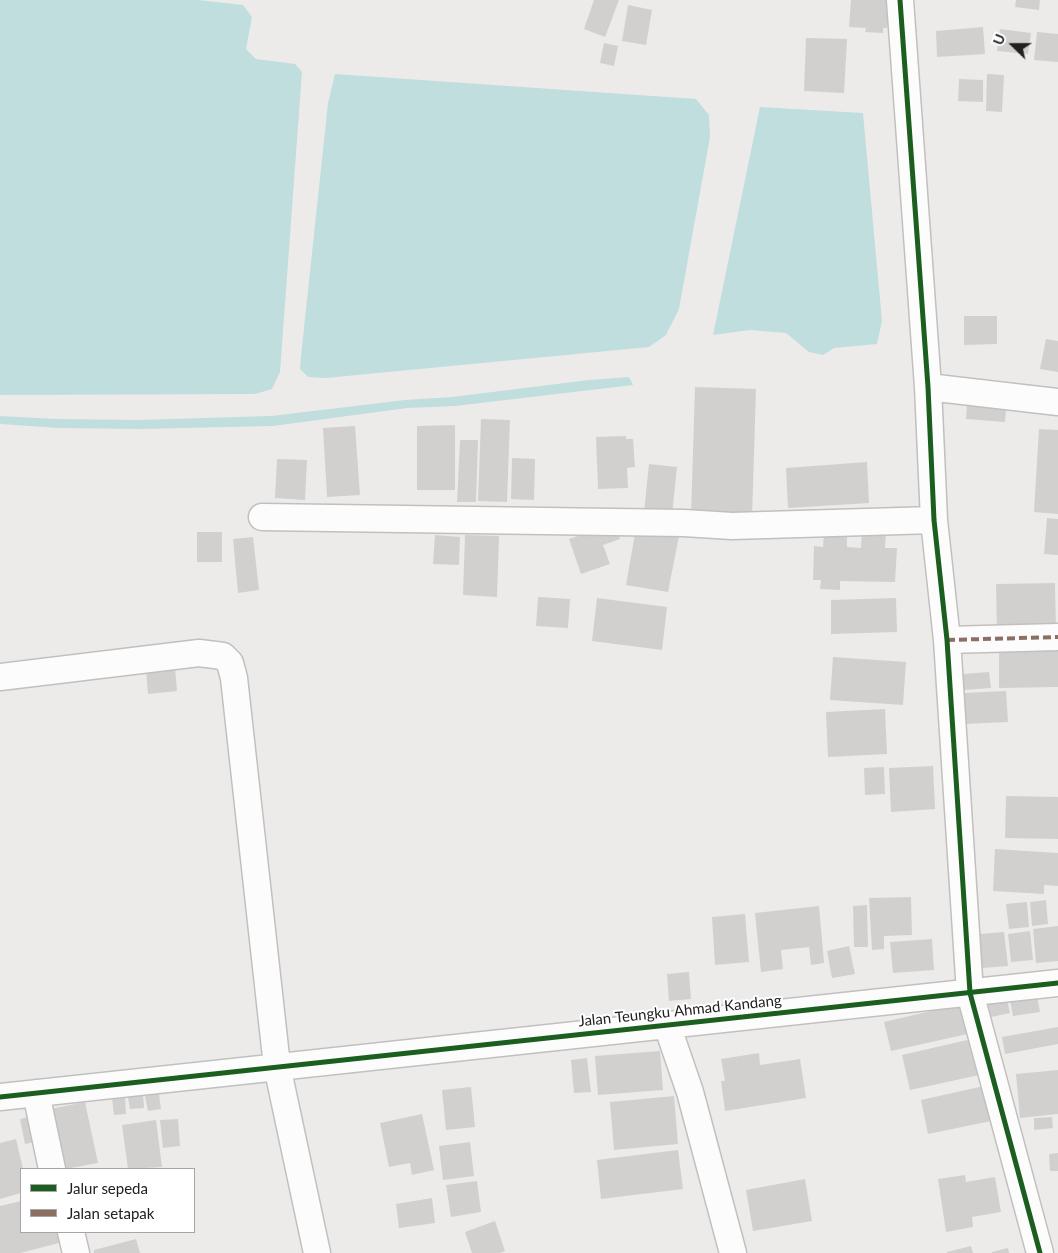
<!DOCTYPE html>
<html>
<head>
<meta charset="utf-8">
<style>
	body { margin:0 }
	#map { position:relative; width:1058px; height:1253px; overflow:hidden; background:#edebe9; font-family:Lato,sans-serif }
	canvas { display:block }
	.legend { position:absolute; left:20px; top:1168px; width:175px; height:65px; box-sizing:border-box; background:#fff; border:1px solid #a6a6a6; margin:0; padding:6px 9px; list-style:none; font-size:15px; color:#202020 }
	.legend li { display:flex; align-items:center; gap:10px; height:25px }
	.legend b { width:25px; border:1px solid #a6a6a6 }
	.north { position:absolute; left:988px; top:20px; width:50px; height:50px; -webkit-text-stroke:4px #fff; paint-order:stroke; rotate:292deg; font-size:14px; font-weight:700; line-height:20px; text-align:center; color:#202020 }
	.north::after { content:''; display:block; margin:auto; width:18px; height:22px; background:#202020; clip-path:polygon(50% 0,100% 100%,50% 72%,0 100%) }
</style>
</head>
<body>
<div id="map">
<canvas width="1058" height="1253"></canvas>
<ul class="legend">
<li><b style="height:6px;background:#1b5e20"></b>Jalur sepeda</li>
<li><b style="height:6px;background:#8d6e63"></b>Jalan setapak</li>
</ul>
<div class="north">U</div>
</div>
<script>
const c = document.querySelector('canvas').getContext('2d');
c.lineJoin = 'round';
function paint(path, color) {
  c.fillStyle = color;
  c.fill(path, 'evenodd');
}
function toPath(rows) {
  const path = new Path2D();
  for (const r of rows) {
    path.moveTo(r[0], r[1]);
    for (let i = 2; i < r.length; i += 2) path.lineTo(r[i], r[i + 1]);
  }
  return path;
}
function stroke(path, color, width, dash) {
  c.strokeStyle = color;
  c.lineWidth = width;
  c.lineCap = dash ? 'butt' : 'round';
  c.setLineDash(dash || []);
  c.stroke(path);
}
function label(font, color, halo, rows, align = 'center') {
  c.font = font + ' Lato,sans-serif';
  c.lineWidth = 4;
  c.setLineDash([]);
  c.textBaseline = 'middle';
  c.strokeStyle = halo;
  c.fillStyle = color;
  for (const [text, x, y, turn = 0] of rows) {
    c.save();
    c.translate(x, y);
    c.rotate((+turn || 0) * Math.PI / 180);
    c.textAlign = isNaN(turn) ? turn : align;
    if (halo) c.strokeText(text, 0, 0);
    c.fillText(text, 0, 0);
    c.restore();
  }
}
const water = toPath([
	[0,0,198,0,243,5,252,17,246,49,256,59,295,64,302,72,280,372,272,389,255,394,0,395],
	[335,74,696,99,709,115,710,137,679,309,666,335,649,347,326,378,308,377,300,369,301,356,328,103],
	[760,107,863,113,882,321,877,344,834,348,823,355,809,352,786,333,750,330,713,335],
	[629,377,633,385,455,406,407,408,273,426,141,429,59,428,0,424,0,416,57,419,138,420,271,416,405,400,452,397,589,380]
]);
const building = toPath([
	[594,0,619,0,605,37,584,29],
	[851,0,888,0,887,28,883,28,883,33,865,32,866,28,849,27],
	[1016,0,1040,0,1039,10,1015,7],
	[628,5,652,10,646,45,622,41],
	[983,27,985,54,937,57,936,31],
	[1000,29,1031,33,1028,54,997,51],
	[1037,32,1058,34,1058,62,1034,60],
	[806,38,847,39,844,93,804,91],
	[604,43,618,46,614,66,600,63],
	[987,74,1004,75,1002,112,986,111],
	[959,79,983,80,983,102,958,101],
	[964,316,997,316,997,344,964,345],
	[1046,339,1058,341,1058,372,1040,369],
	[695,387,756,389,752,518,691,516],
	[967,405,1006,407,1005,422,966,419],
	[481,419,510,420,507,502,478,501],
	[455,425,455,490,417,490,417,426],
	[355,426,360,495,327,497,323,428],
	[1039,429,1058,430,1058,514,1034,512],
	[626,436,626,439,633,439,635,467,627,468,628,488,598,489,596,437],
	[460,440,478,440,476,502,457,502],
	[512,458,535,459,534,500,511,499],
	[277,459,307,460,305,500,275,498],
	[867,462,869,503,788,508,786,468],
	[649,464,677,467,672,515,644,512],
	[1047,518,1058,519,1058,555,1044,554],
	[616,525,620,539,603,545,610,564,581,574,569,539,598,529],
	[636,528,679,536,668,592,626,585],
	[862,531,886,531,885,548,897,548,895,582,840,581,840,590,820,589,821,580,813,580,814,546,823,547,824,533,847,534,847,547,861,548],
	[197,532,222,532,222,562,197,562],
	[435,535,460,537,459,565,433,564],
	[465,535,499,536,497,597,463,595],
	[253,537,259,590,238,593,233,539],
	[1055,583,1056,631,997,632,996,584],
	[538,597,570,599,568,628,536,626],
	[597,598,667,607,662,650,592,641],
	[896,598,897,632,831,634,831,600],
	[1058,646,1058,687,999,688,999,647],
	[833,657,906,662,903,705,830,700],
	[175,667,177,691,148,694,146,669],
	[989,672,991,688,963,690,963,674],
	[1006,691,1008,722,965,724,964,693],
	[885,709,887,754,828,757,826,712],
	[933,766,935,809,891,812,889,768],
	[884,767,885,794,865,795,864,768],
	[1006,796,1058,797,1058,839,1005,838],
	[995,849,1058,853,1058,886,1044,885,1044,894,993,891],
	[911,897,912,935,884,936,884,949,872,950,869,898],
	[1046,900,1048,924,1032,926,1030,902],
	[1027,902,1029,927,1009,929,1006,904],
	[867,905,868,947,854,947,853,906],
	[819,906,824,963,811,965,809,947,781,950,783,969,761,972,755,913],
	[745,914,749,962,715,965,712,917],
	[1058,926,1058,961,1036,963,1033,929],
	[1030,931,1033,960,1011,962,1008,934],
	[1004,932,1008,966,982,968,979,934],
	[932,939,934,970,893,973,890,942],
	[849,946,855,974,832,978,827,951],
	[689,972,691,999,669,1001,667,974],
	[1037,995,1040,1012,1013,1016,1010,1000],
	[1007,1000,1010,1013,991,1017,988,1003],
	[965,1003,972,1033,891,1051,884,1022],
	[1058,1027,1058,1044,1005,1054,1002,1037],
	[976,1038,984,1074,910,1090,902,1055],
	[660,1051,663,1090,598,1095,595,1056],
	[759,1053,760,1065,800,1059,806,1098,725,1111,721,1081,725,1081,721,1059],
	[587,1058,591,1092,574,1093,571,1060],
	[1058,1070,1058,1114,1020,1118,1016,1074],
	[984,1086,991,1121,928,1134,921,1100],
	[471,1087,475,1127,446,1130,442,1090],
	[159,1094,161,1109,148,1111,145,1096],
	[143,1095,144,1108,130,1109,128,1097],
	[674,1096,678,1144,614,1150,610,1102],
	[125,1097,126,1114,114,1115,112,1098],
	[85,1102,98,1163,65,1169,57,1169,45,1110],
	[422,1114,434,1170,412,1175,410,1163,389,1167,380,1123],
	[32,1116,39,1141,25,1144,20,1119],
	[1052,1117,1053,1128,1034,1130,1034,1118],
	[178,1119,180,1146,163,1148,160,1120],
	[156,1120,162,1167,128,1169,122,1125],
	[16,1139,23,1169,21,1169,21,1193,0,1199,0,1143],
	[470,1142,474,1176,443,1180,439,1146],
	[678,1150,683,1189,601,1199,597,1160],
	[1058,1153,1058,1171,1050,1171,1049,1154],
	[965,1175,966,1182,995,1177,1001,1212,972,1217,973,1227,946,1232,938,1179],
	[805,1179,812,1221,753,1231,746,1190],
	[477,1181,481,1212,451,1217,446,1185],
	[432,1198,435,1223,399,1228,396,1204],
	[21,1201,21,1232,61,1232,63,1242,20,1253,0,1253,0,1206],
	[495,1221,505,1251,500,1253,472,1253,465,1232],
	[136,1239,140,1253,94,1253,94,1250],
	[971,1246,973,1253,947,1253,947,1252],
	[1008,1248,1009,1253,992,1253,992,1252]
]);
const street = toPath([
	[900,0,928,387,934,520,947,640,970,993,1040,1253],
	[928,387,1058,402],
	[262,517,684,523,732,526,934,520],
	[947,640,1058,637],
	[0,677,199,653,223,656,230,663,234,678,277,1066,317,1253],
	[667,1025,690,1092,733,1253],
	[36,1093,52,1169],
	[0,1097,1058,983],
	[71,1232,76,1253]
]);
const quiet = toPath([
	[947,640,1058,637]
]);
const cycleway = toPath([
	[900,0,928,387,934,520,947,640,970,993,1040,1253],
	[0,1097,1058,983]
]);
const streetNames = [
	["Jalan Teungku Ahmad Kandang",680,1011,-6]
];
paint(water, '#c0dedd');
paint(building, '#d2d0ce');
stroke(street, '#c1c0bf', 29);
stroke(street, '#fcfcfc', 26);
stroke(quiet, '#8d6e63', 4, [8, 4]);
stroke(cycleway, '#1b5e20', 5);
label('15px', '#202020', '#fff', streetNames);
</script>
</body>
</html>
